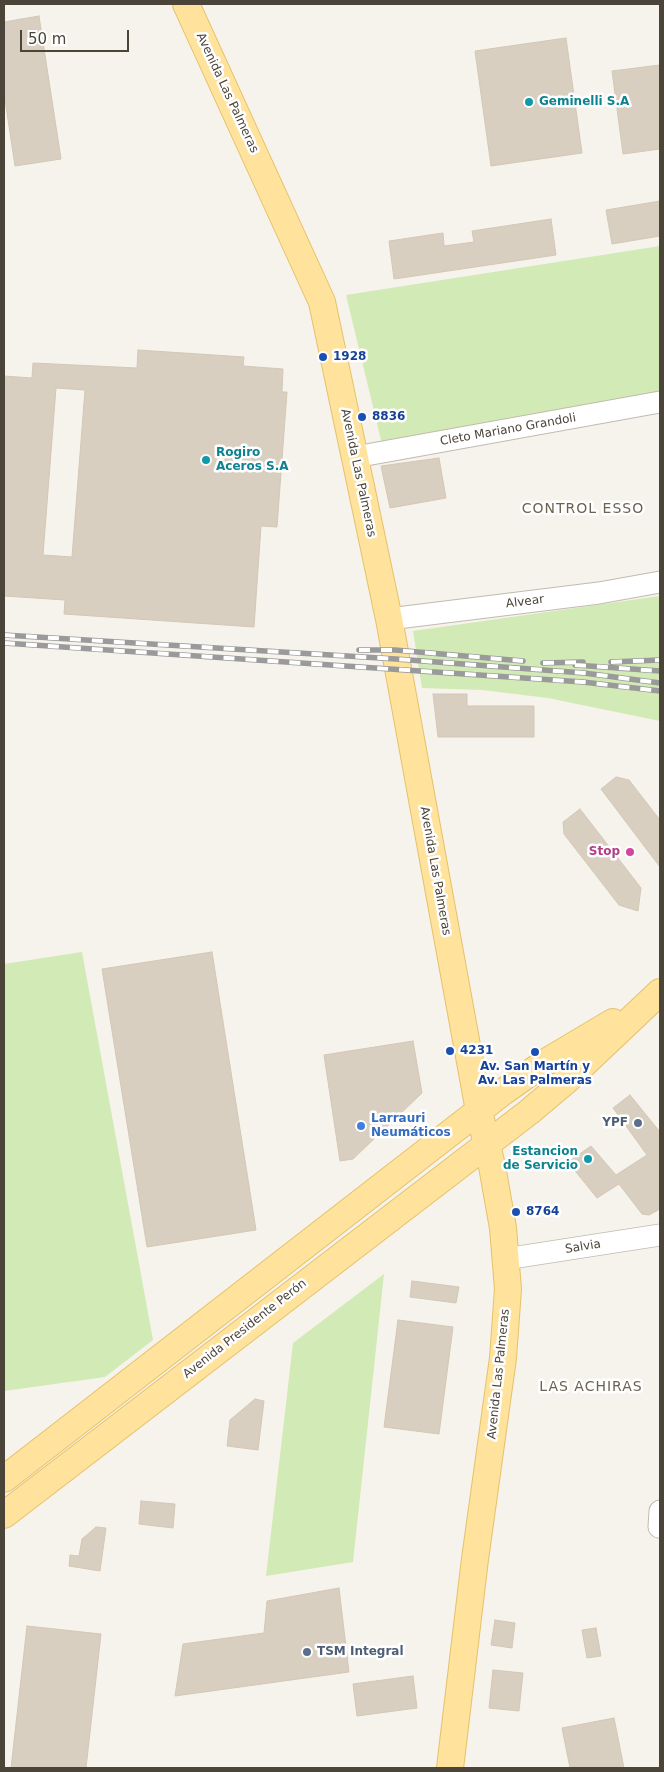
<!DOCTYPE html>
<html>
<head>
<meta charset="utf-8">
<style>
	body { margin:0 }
	#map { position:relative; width:664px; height:1772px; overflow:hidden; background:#f6f3ec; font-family:"DejaVu Sans",sans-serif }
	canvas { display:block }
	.frame { position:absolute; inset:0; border:5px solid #4b4439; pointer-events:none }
	.scale { position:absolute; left:20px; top:30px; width:109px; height:22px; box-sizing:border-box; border:2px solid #4b4439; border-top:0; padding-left:6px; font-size:15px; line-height:18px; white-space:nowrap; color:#4b4439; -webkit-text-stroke:4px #fff; paint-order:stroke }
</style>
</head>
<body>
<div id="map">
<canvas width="664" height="1772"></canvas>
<div class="frame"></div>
<div class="scale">50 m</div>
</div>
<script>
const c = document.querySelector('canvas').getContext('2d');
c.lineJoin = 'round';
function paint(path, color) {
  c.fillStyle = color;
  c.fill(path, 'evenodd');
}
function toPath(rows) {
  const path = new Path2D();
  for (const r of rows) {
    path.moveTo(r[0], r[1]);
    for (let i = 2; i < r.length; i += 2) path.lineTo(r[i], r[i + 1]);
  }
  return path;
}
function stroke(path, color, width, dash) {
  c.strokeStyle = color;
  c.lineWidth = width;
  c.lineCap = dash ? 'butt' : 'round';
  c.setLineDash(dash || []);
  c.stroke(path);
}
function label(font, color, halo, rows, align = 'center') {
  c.font = font + ' "DejaVu Sans",sans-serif';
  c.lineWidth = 5;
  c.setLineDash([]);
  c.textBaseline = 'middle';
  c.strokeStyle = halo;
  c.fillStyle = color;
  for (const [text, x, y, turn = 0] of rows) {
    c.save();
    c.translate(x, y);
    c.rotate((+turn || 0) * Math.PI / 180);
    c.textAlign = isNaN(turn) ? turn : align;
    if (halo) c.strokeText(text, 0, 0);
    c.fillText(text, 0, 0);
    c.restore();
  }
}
const green = toPath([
	[660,246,660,394,382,444,346,295],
	[660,596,660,721,548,698,482,690,422,688,413,631],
	[82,952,153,1340,105,1377,4,1391,4,964],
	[384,1274,353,1562,266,1576,293,1343]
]);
const building = toPath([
	[39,16,61,159,15,166,4,93,4,22,39,16],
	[566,38,582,153,491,166,475,51,566,38],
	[660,65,660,149,623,154,612,71,660,65],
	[660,201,660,236,612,244,606,210,660,201],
	[551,219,556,255,394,279,389,241,443,233,444,246,474,242,472,231,551,219],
	[138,350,244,357,243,366,283,369,282,392,287,392,277,527,261,526,254,627,64,614,65,600,4,596,4,376,32,378,33,363,137,368,138,350],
	[56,388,85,390,72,557,43,555,56,388],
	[439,458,446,498,390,508,381,466,439,458],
	[433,694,467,694,467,706,534,706,534,737,438,737,433,694],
	[616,777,629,780,660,820,660,867,601,789,616,777],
	[580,809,641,888,638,911,619,905,564,834,563,822,580,809],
	[212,952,256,1230,147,1247,102,969,212,952],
	[413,1041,422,1093,353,1159,340,1161,324,1055,413,1041],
	[630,1095,660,1132,660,1209,649,1215,642,1214,619,1184,597,1198,568,1162,591,1146,616,1175,647,1155,613,1108,630,1095],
	[412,1281,459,1287,456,1303,410,1297,412,1281],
	[398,1320,453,1327,439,1434,384,1427,398,1320],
	[255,1399,264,1401,258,1450,227,1446,230,1420,255,1399],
	[141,1501,175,1504,173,1528,139,1524,141,1501],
	[96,1527,106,1528,100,1571,69,1566,70,1555,79,1556,82,1539,96,1527],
	[339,1588,349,1672,175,1696,183,1644,264,1633,267,1601,339,1588],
	[495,1620,515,1623,512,1648,491,1645,495,1620],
	[27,1626,101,1634,86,1768,11,1768,27,1626],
	[596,1628,601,1656,587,1658,582,1630,596,1628],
	[493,1670,523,1673,519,1711,489,1708,493,1670],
	[413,1676,417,1708,357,1716,353,1684,413,1676],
	[614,1718,624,1768,570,1768,562,1728,614,1718]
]);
const minor = toPath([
	[355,457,660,402],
	[389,619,599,593,660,582],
	[505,1259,660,1235],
	[659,1527,660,1511]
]);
const major = toPath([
	[186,4,322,302,389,619,479,1111,492,1166,503,1228,508,1289,503,1358,475,1559,450,1768],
	[4,1479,503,1092,544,1063,613,1022],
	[4,1515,529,1112,567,1080,660,992]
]);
const rail = toPath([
	[4,635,396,659,584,673,660,683],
	[4,643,583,682,660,691],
	[359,650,395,650,523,661],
	[611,662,660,660],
	[543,663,583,662],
	[575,665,660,671]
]);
const markers = [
	[529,102,5,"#0f9aa8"],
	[323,357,5,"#1a4fb4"],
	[362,417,5,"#1a4fb4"],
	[206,460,5,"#0f9aa8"],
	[630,852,5,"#d1479c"],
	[450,1051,5,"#1a4fb4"],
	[535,1052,5,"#1a4fb4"],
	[638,1123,5,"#5c6f8a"],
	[361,1126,5,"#3f7fe0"],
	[588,1159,5,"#0f9aa8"],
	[516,1212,5,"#1a4fb4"],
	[307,1652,5,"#5c6f8a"]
];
const streetNames = [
	["Avenida Las Palmeras",227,93,65],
	["Cleto Mariano Grandoli",508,430,-10],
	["Avenida Las Palmeras",358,473,78],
	["Alvear",525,602,-7],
	["Avenida Las Palmeras",435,871,80],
	["Salvia",583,1247,-9],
	["Avenida Presidente Perón",245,1329,-38],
	["Avenida Las Palmeras",499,1374,-84]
];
const cultureNames = [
	["Geminelli S.A",539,102],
	["Rogiro",216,453],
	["Aceros S.A",216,467],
	["Estancion",578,1152,"right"],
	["de Servicio",578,1166,"right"]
];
const transitNames = [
	["1928",333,357],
	["8836",372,417],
	["4231",460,1051],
	["Av. San Martín y",535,1067,"center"],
	["Av. Las Palmeras",535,1081,"center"],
	["8764",526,1212]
];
const hotelNames = [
	["Stop",620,852]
];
const shopNames = [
	["Larrauri",371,1119],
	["Neumáticos",371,1133]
];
const serviceNames = [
	["YPF",628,1123],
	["TSM Integral",317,1652,"left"]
];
const neighbourhoodNames = [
	["CONTROL ESSO",583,509],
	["LAS ACHIRAS",591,1387]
];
paint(green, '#d2eab5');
paint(building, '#d8cfc1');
stroke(building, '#d3c7b4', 1);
stroke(minor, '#c2bbae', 23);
stroke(major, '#e6c16a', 28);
stroke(minor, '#fff', 21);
stroke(major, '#ffe39c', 26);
stroke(rail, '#9a9a9a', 5.5);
stroke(rail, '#fff', 4, [11]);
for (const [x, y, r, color] of markers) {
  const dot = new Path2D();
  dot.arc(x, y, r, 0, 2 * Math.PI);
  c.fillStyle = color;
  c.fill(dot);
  stroke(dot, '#fff', 2);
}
label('12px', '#4b4439', '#fff', streetNames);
label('bold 12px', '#0d838f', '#fff', cultureNames, 'left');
label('bold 12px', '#164399', '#fff', transitNames, 'left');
label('bold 12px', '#b23c85', '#fff', hotelNames, 'right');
label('bold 12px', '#366cbe', '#fff', shopNames, 'left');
label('bold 12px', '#4e5e75', '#fff', serviceNames, 'right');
c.letterSpacing = '1px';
label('14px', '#6e6250', '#fff', neighbourhoodNames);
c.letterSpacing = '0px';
</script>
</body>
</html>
